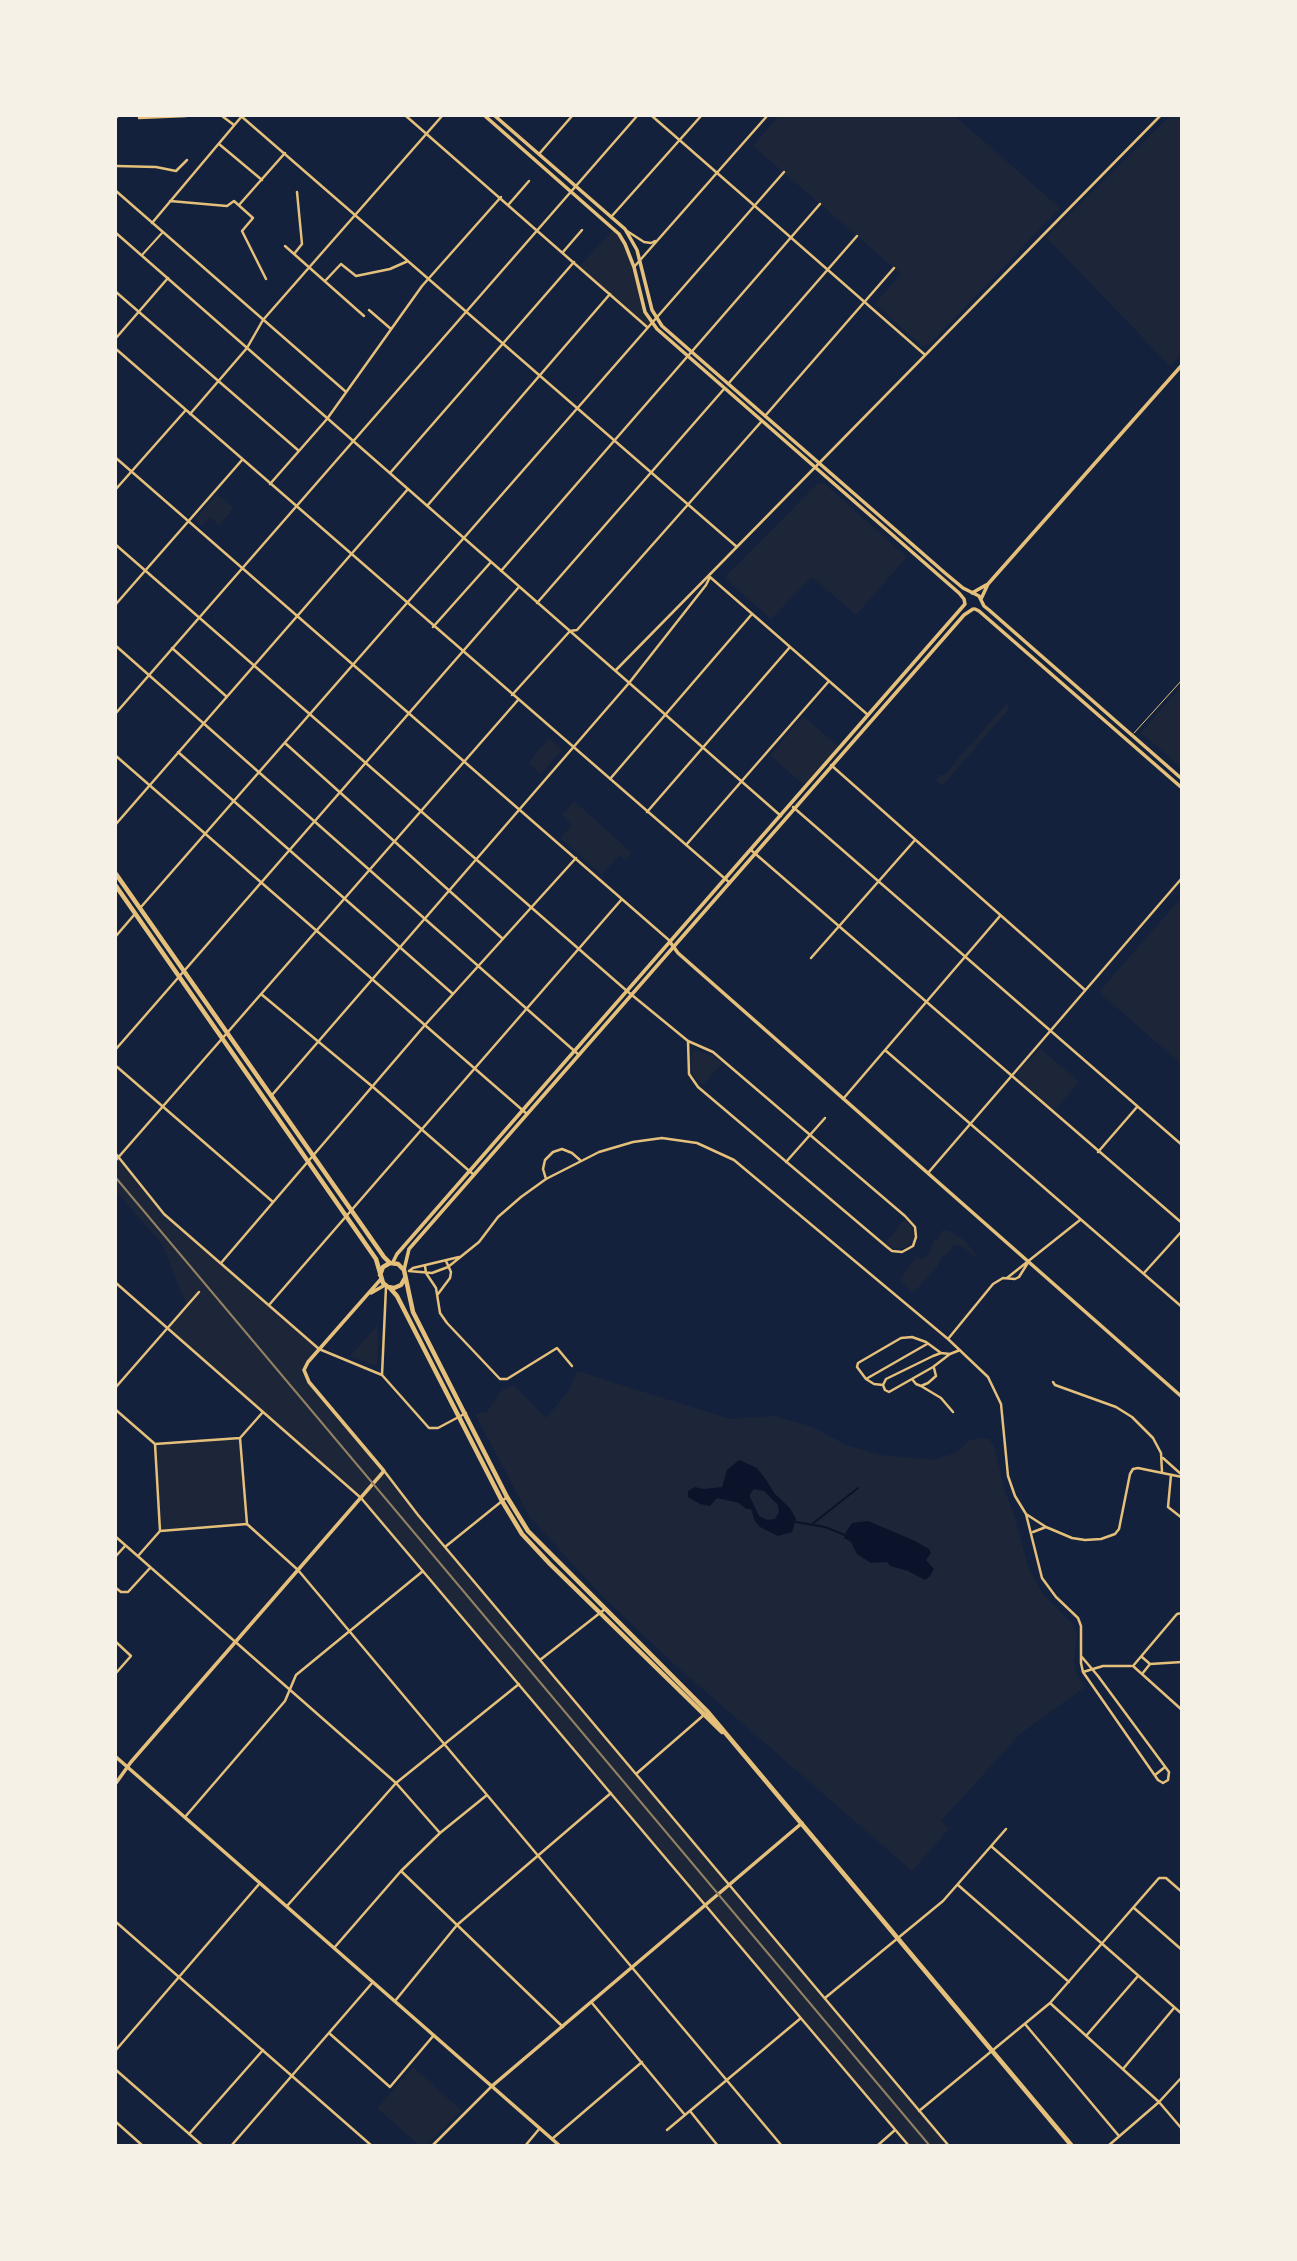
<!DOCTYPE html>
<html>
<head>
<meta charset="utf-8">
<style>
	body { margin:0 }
	#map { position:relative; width:1297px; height:2261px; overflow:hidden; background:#14213d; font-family:Raleway,sans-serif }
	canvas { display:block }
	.frame { position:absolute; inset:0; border:117px solid #f6f1e7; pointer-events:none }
</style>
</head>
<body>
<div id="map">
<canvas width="1297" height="2261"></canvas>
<div class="frame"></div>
</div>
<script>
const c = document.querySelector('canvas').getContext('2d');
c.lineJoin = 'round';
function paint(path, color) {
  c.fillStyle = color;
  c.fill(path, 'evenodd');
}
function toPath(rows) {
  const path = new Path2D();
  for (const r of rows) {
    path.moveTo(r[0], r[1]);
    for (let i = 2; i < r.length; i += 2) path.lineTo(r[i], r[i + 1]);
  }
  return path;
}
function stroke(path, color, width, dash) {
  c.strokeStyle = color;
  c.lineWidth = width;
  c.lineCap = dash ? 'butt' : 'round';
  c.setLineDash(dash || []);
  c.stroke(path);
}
const green = toPath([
	[779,116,955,116,1060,208,930,344,922,346,875,304,901,274,753,146],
	[1170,116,1182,116,1182,353,1170,366,1046,237],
	[614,229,630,254,641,300,651,323,647,327,579,267],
	[824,483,907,557,856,615,812,577,771,619,727,580,727,575,817,484],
	[217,494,234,508,219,525,210,517,202,526,195,520],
	[1181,686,1181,768,1145,736,1140,734],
	[1008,704,1009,709,944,784,940,785,936,779,939,775,944,775,1005,705],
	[803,716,838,746,804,785,770,755],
	[549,738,562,750,541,774,528,763],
	[574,801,632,853,625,860,619,855,602,875,560,838,572,825,562,815],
	[1181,898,1181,1064,1099,992],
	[1040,1048,1079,1082,1054,1111,1018,1078,1018,1072],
	[694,1049,713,1056,722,1063,702,1086,693,1075,690,1066,691,1056],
	[118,1157,164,1214,319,1349,305,1365,306,1377,418,1515,949,2145,909,2145,361,1498,167,1328,187,1306,162,1244,116,1191,116,1160],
	[905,1219,913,1228,913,1239,906,1248,894,1249,885,1243],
	[948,1230,963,1239,977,1256,974,1256,961,1246,953,1245,950,1252,942,1257,938,1266,913,1293,901,1282,902,1276,917,1256,921,1260,928,1255,934,1241,939,1238,941,1231],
	[378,1324,377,1366,350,1356,362,1343],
	[577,1371,730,1419,774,1416,813,1427,846,1445,881,1455,934,1460,955,1453,970,1440,980,1438,989,1439,994,1447,1005,1491,1014,1515,1029,1569,1043,1594,1074,1625,1077,1635,1074,1664,1077,1676,1085,1687,1020,1734,941,1821,949,1829,912,1871,674,1664,601,1595,529,1516,475,1414,487,1412,502,1390,514,1385,546,1418,569,1390],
	[240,1438,247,1524,160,1531,155,1444],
	[413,2067,462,2111,426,2145,419,2145,377,2108]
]);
const water = toPath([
	[739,1460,757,1468,767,1481,774,1493,790,1508,796,1519,792,1532,778,1536,760,1527,755,1521,751,1509,746,1509,739,1503,717,1498,710,1506,700,1504,688,1497,688,1491,695,1487,703,1489,722,1487,727,1470],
	[754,1489,764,1491,778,1505,779,1512,775,1519,767,1520,759,1516,750,1497,750,1494],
	[868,1521,913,1540,929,1549,931,1553,926,1560,934,1569,930,1576,925,1580,908,1571,890,1566,887,1562,871,1563,857,1554,851,1542,844,1538,846,1532,852,1523]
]);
const stream = toPath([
	[796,1522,825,1527,845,1535],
	[811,1525,858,1488]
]);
const service = toPath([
	[1134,733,1182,680]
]);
const pedestrian = toPath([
	[142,255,162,233]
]);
const minor = toPath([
	[222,116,234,125],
	[241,116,737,547],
	[406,116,647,327],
	[652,116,924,354],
	[139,118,186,116],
	[219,144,262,180],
	[539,154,572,116],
	[116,166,156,167,176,171,187,160],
	[116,191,345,391],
	[170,201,227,206,234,201,253,218,242,231,266,279],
	[509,204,529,181],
	[239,205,285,153],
	[611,217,701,116],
	[152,223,242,116],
	[627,231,644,242,651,243,655,241],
	[116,233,781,816],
	[285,246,364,316],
	[563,252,582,230],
	[294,254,302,244,297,192],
	[634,267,767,116],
	[325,281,341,264,356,276,390,269,408,261],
	[116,292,299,451],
	[369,310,391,329],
	[116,338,168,278],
	[116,349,730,883],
	[728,384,857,236],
	[190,414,247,348,263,320,442,116],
	[765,416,894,268],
	[116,458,670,941],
	[390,473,574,262],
	[270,484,327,419,422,286,501,197],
	[116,489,185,411],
	[427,506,610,294],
	[116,545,627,991,688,1041,713,1052,905,1216,915,1227,916,1237,913,1246,902,1252,892,1251,887,1247,698,1087,689,1074,688,1041],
	[501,571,820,204],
	[710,577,868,715],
	[537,603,724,389],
	[116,604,242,460],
	[433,627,491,562],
	[116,646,579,1055],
	[172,648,227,697],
	[616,670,1160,116],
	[512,695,570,631,577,630,761,422],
	[116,713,637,116],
	[285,743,503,939],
	[178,752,453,994],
	[116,756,527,1114],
	[831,765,1085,990],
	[610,779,752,614],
	[793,807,1182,1145],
	[647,812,790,647],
	[116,824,408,489],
	[686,845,829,681],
	[751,850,1182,1223],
	[141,907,784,172],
	[116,936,134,915],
	[811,958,915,840],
	[261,994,373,1087,474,1175],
	[116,1049,519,587],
	[885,1050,1182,1307],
	[116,1066,273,1202],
	[272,1095,629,683,706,585,710,577],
	[843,1099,1000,916],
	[1098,1152,1137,1107],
	[116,1154,164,1214,319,1349,382,1375,429,1428,438,1428,466,1413],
	[116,1160,518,700],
	[786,1162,825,1118],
	[928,1173,1182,878],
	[546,1179,543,1169,545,1160,553,1152,562,1149,572,1153,580,1160],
	[221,1263,425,1025,576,858],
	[425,1266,426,1273,436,1288,440,1313,447,1323,500,1379,507,1379,557,1348,572,1366],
	[409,1271,432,1273,448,1267,479,1242,498,1217,521,1197,546,1179,599,1152,633,1142,662,1138,697,1143,734,1160,948,1339,988,1377,1001,1404,1008,1476,1015,1496,1026,1514,1042,1578,1056,1597,1078,1618,1081,1626,1081,1663,1083,1672,1158,1780,1163,1783,1168,1780,1169,1772,1098,1676,1081,1656],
	[409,1271,413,1268,459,1257],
	[1144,1273,1182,1231],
	[1007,1278,1080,1220],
	[116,1283,361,1498,909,2146],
	[438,1294,450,1278,451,1272,446,1261],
	[269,1305,622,899],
	[948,1339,993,1284,1003,1278,1015,1279,1019,1277,1029,1261],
	[941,1353,926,1342,912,1337,901,1338,858,1363,857,1367,866,1379,874,1384,883,1385,885,1390,889,1392,933,1367,950,1354],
	[382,1375,386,1287],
	[866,1379,927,1344],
	[912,1379,916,1384,921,1386,928,1383,936,1376,934,1368],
	[1053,1382,1055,1385,1116,1407,1132,1417,1153,1438,1161,1453,1162,1472],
	[883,1385,886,1379,933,1356,941,1353,950,1354,960,1350],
	[921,1386,941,1398,953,1412],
	[116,1387,199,1292],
	[116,1410,155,1444],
	[240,1438,247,1524,160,1531,155,1444,240,1438,263,1412],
	[1163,1458,1182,1475],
	[385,1472,418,1515,949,2146],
	[1171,1475,1168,1507,1182,1518],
	[1026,1514,1046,1527,1072,1538,1085,1540,1101,1539,1115,1534,1119,1529,1130,1474,1133,1469,1138,1468,1182,1477],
	[247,1524,298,1570,782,2146],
	[1033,1532,1046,1527],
	[116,1537,396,1783,440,1833],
	[445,1547,507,1497],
	[116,1556,125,1546],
	[138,1556,160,1531],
	[116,1588,121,1592,128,1592,150,1568],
	[116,1642,131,1656,116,1673],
	[540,1660,605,1609],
	[1150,1664,1182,1662],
	[1133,1666,1177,1614,1182,1613],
	[1133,1666,1182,1710],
	[1083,1672,1103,1666,1131,1666],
	[1142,1674,1150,1664,1142,1657],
	[636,1774,705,1714],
	[1155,1775,1165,1767],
	[185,1817,285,1701,296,1675,423,1571],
	[991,1846,1182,2014],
	[401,1871,563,2027],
	[958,1885,1069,1982],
	[287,1906,396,1783,519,1684],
	[1134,1908,1182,1950],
	[116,1922,372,2146],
	[334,1948,401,1871,440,1833,487,1795],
	[825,1998,943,1901,1006,1829],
	[395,2001,457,1925,611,1793],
	[592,2003,685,2115],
	[1050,2003,1159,2102,1182,2129],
	[1025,2024,1119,2136],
	[329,2033,390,2087,434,2035],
	[1086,2036,1138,1976],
	[116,2050,260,1883],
	[1123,2069,1174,2008],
	[116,2070,203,2146],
	[690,2111,718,2146],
	[919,2111,1050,2003,1159,1878,1166,1878,1182,1892],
	[116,2122,143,2146],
	[667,2130,801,2018],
	[189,2134,263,2050],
	[552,2139,642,2062],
	[231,2146,373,1982],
	[432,2146,492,2086],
	[525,2146,540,2128],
	[877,2146,895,2130],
	[1108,2146,1159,2102,1182,2077]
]);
const tertiary = toPath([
	[670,942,678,953,1182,1397],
	[371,1293,385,1285],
	[116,1783,131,1762,384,1471,309,1382,304,1370,308,1362,381,1279],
	[492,2086,802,1823]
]);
const secondary = toPath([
	[485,116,619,234,625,244,634,267,645,312,657,329,959,593,964,599,965,604],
	[495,116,625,229,637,250,652,310,662,326,945,573,963,588,979,596,984,606,989,610,1182,779],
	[116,117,117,116],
	[972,593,986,585],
	[981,599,988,584,1182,365],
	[975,609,979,611,1182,788],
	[393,1262,397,1254,965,604],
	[404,1270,409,1249,964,615,973,609],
	[116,1757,560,2146]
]);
const primary = toPath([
	[116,874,384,1257,390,1263],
	[116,886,376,1259,383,1283,388,1287,394,1288,401,1285,405,1278],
	[380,1275,383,1267,390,1263,398,1264,404,1270,413,1312,507,1497,528,1531,707,1711,1072,2146],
	[390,1288,397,1296,502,1501,522,1534,550,1564,722,1732]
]);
const rail = toPath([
	[116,1178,930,2146]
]);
paint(green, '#1d2539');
paint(water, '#0b132b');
stroke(stream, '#0b132b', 2);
stroke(service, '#e5c07b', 1);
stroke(pedestrian, '#e5c07b', 2);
stroke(minor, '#e5c07b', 2.5);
stroke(tertiary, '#e5c07b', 3.5);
stroke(secondary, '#e5c07b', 3.5);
stroke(primary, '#e5c07b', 4.5);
stroke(rail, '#918062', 2);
</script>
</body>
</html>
